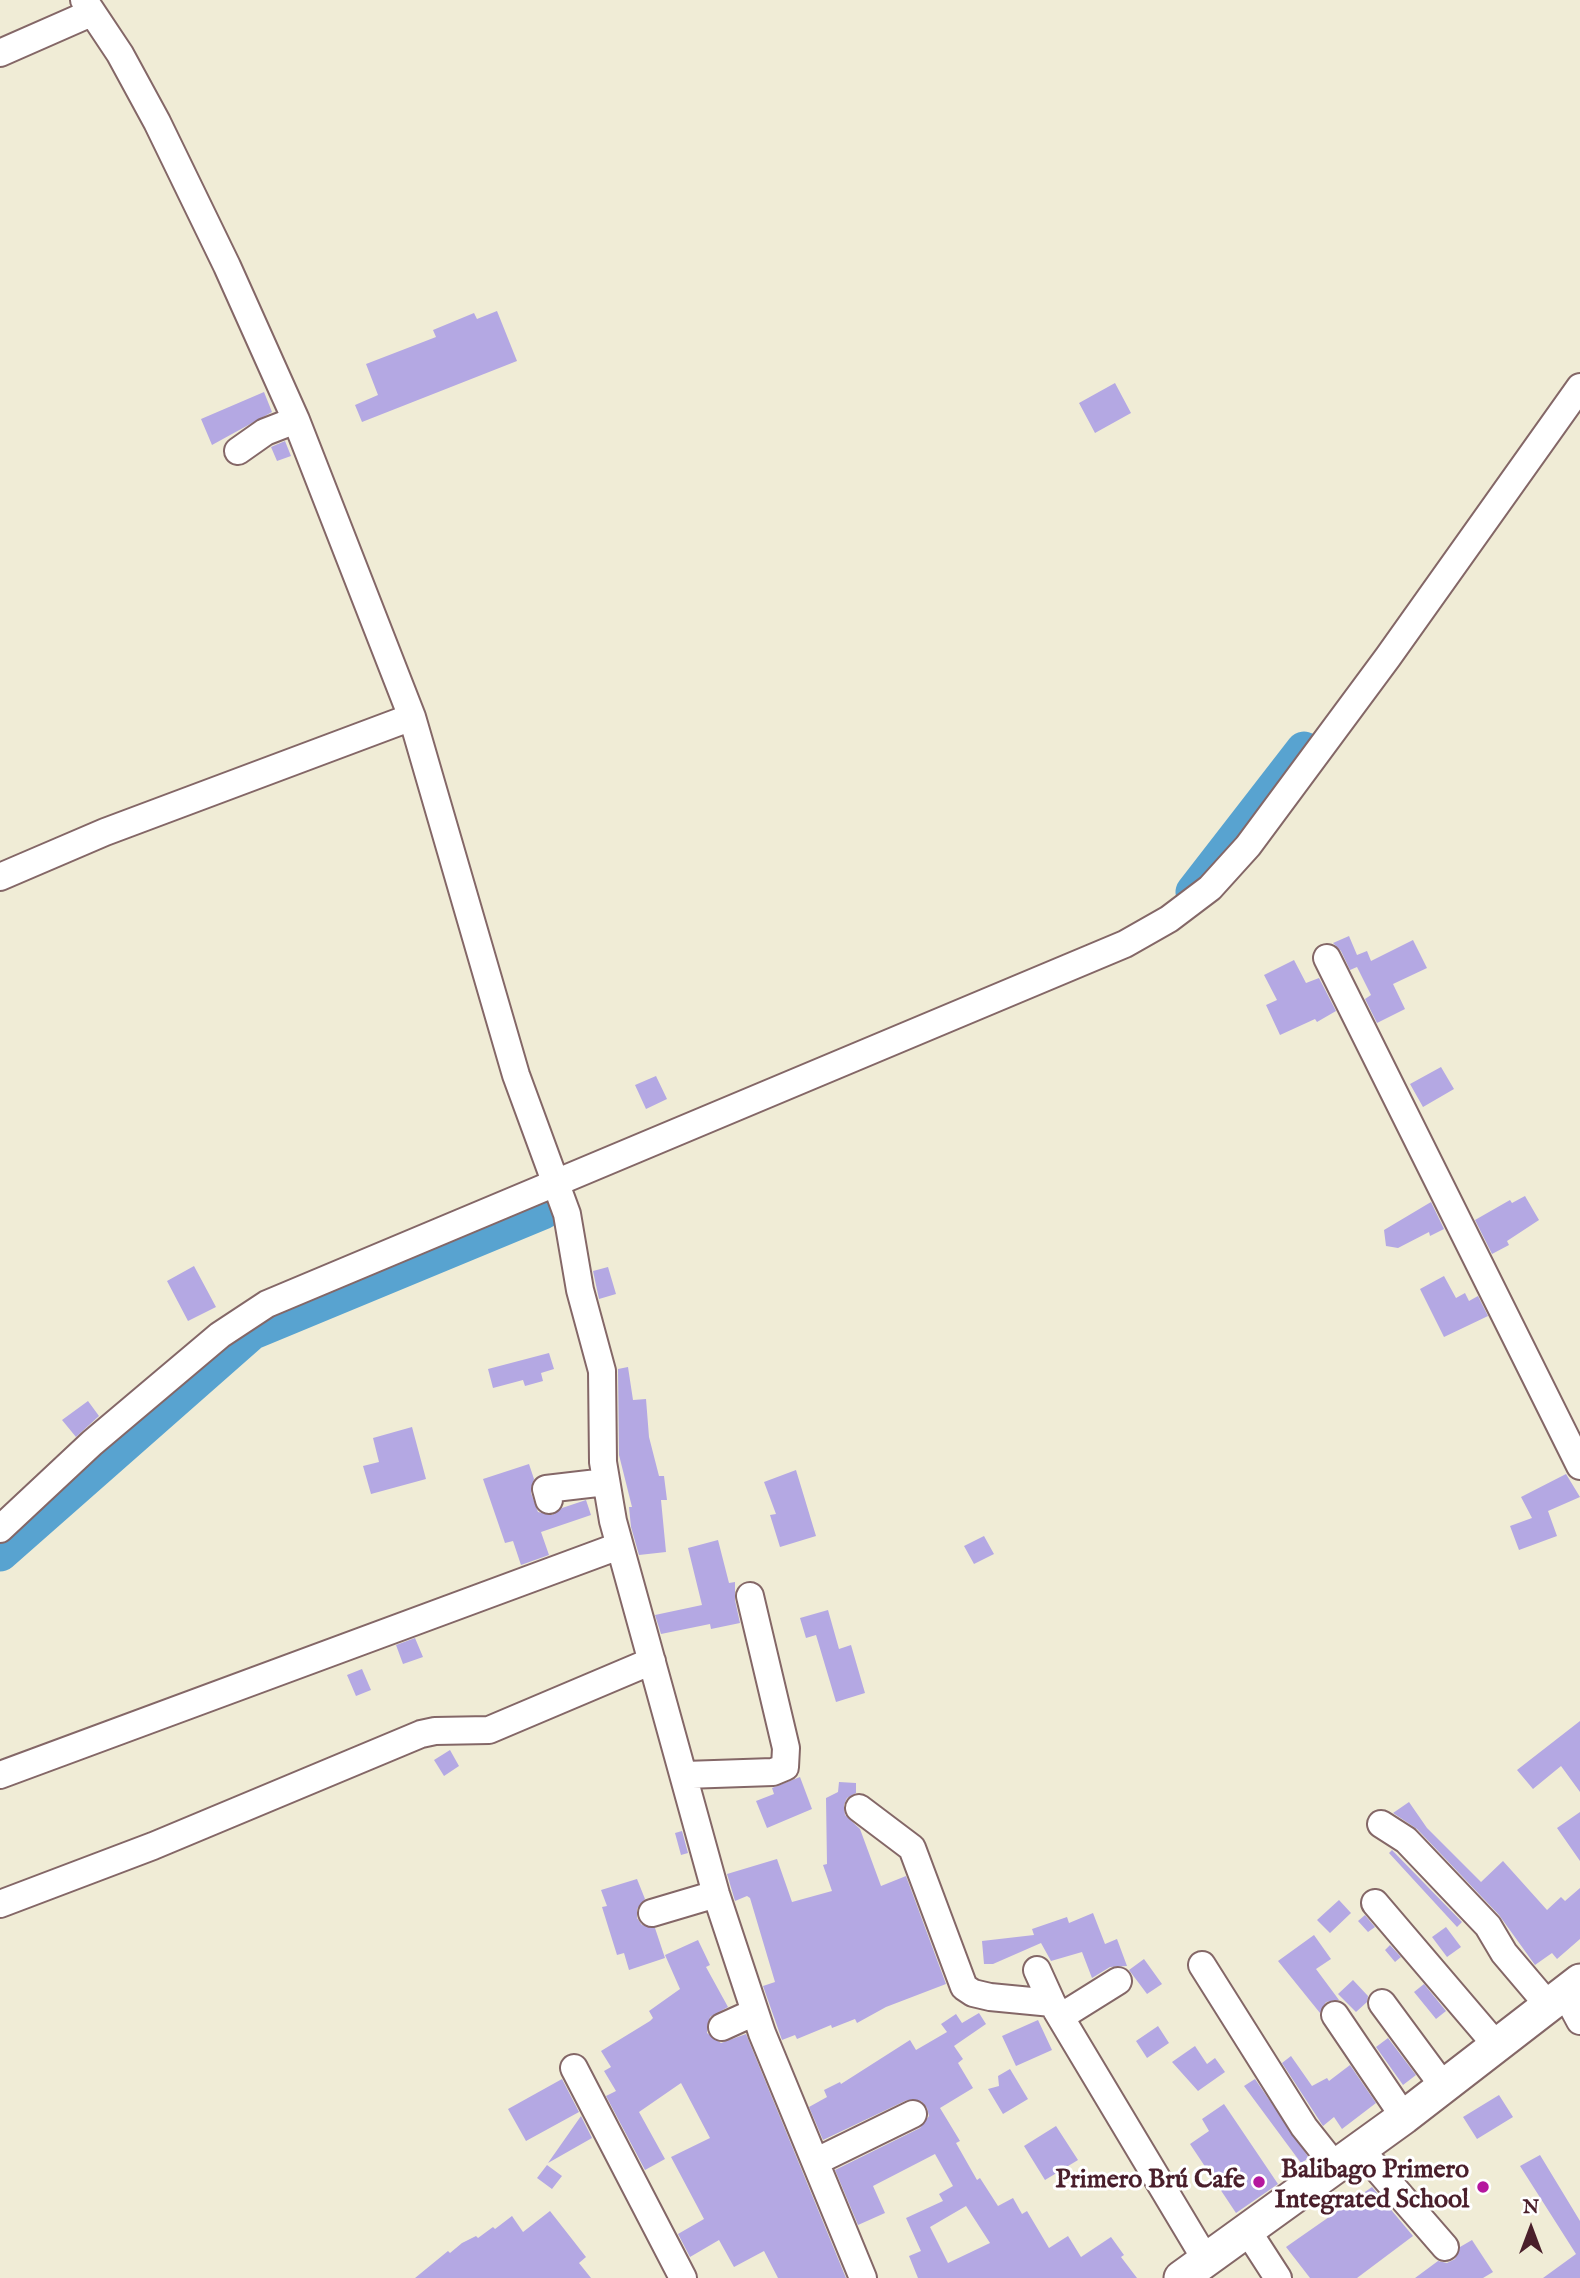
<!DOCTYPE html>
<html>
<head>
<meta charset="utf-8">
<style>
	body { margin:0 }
	#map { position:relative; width:1580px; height:2278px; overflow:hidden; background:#f0ecd6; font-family:"IM FELL English",serif }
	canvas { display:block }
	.north { position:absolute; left:1496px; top:2194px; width:70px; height:70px; -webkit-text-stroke:5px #fff; paint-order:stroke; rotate:0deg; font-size:19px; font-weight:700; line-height:28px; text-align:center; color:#4a1f2b }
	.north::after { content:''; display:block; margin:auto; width:24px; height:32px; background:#4a1f2b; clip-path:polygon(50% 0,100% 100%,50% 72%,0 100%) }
</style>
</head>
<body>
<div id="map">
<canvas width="1580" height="2278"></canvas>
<div class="north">N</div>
</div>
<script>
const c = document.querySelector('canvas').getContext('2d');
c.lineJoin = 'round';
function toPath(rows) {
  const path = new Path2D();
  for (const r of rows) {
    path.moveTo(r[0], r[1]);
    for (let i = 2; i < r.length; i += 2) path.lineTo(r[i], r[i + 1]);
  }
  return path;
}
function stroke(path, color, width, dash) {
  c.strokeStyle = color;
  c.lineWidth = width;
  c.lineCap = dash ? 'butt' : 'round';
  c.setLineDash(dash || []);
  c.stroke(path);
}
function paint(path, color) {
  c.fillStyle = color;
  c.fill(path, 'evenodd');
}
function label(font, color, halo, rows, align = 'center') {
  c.font = font + ' "IM FELL English",serif';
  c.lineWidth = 6;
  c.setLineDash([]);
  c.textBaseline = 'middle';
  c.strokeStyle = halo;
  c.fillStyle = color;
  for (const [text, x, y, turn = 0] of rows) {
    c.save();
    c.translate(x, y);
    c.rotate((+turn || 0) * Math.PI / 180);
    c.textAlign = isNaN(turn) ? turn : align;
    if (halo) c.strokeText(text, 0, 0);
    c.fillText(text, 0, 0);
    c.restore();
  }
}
const river = toPath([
	[1194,892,1304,750],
	[0,1553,251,1332,543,1211]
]);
const building = toPath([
	[497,311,517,361,362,422,355,405,378,395,366,364,436,337,433,330,474,313,477,319],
	[1115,383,1131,413,1095,433,1079,403],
	[264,392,272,412,212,445,201,419],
	[285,441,291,456,277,461,271,447],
	[1349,936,1357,955,1367,951,1371,961,1413,940,1427,968,1393,984,1405,1009,1377,1023,1365,999,1371,995,1357,967,1350,970,1341,951,1333,943],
	[1294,960,1306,983,1319,978,1336,1011,1317,1022,1315,1019,1280,1035,1266,1005,1277,1000,1264,975],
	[1441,1067,1454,1089,1423,1107,1410,1084],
	[656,1076,667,1099,646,1109,635,1085],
	[1525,1196,1539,1220,1507,1241,1509,1245,1492,1254,1475,1220,1510,1200,1512,1203],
	[1431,1202,1444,1229,1430,1236,1429,1232,1398,1248,1386,1246,1384,1230],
	[194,1266,216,1307,188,1321,167,1281],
	[608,1267,616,1294,599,1299,593,1271],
	[1444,1276,1456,1298,1465,1293,1469,1301,1478,1296,1488,1316,1444,1337,1420,1289],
	[549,1353,554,1369,541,1373,543,1381,525,1386,523,1380,493,1388,488,1369],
	[628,1367,633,1400,646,1399,649,1437,659,1476,664,1476,667,1500,661,1500,666,1552,639,1555,631,1527,629,1507,632,1507,619,1455,618,1369],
	[88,1401,99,1416,76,1437,62,1420],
	[412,1427,426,1479,371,1494,363,1466,379,1462,373,1438],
	[529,1464,534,1479,531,1493,538,1512,552,1515,562,1508,586,1500,591,1515,541,1532,549,1555,521,1565,513,1541,505,1543,483,1479],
	[796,1470,816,1536,780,1547,770,1515,776,1514,764,1482],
	[1566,1474,1580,1497,1548,1511,1557,1536,1519,1550,1510,1526,1532,1518,1521,1497],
	[984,1536,994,1554,974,1564,964,1546],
	[718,1540,729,1583,735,1582,735,1600,740,1623,711,1629,710,1624,661,1634,655,1615,702,1605,688,1548],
	[828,1610,839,1649,851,1645,865,1693,836,1702,816,1635,806,1638,800,1618],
	[415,1638,423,1657,403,1664,396,1645],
	[362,1669,371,1690,356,1696,347,1675],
	[1580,1721,1580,1792,1561,1766,1533,1789,1517,1770],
	[450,1750,459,1766,444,1776,434,1760],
	[800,1777,812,1809,767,1828,756,1801,774,1794,772,1788],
	[839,1782,856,1783,856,1793,847,1798,844,1805,845,1815,860,1829,881,1886,906,1876,946,1984,886,2007,857,2023,855,2019,832,2028,831,2025,797,2039,795,2035,782,2040,763,1986,775,1982,750,1898,747,1896,735,1901,727,1874,777,1859,792,1902,832,1891,823,1865,827,1864,826,1798,838,1792],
	[1409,1802,1427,1828,1481,1882,1503,1861,1547,1910,1561,1897,1565,1901,1580,1888,1580,1939,1557,1959,1552,1953,1535,1965,1499,1915,1417,1829,1393,1813],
	[1580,1812,1580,1861,1557,1828],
	[682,1831,688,1853,681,1855,675,1833],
	[1392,1850,1462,1922,1457,1927,1389,1853],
	[637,1879,645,1899,637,1909,637,1918,642,1925,655,1928,665,1958,629,1970,624,1953,617,1955,602,1907,607,1906,601,1890],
	[1339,1900,1351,1913,1330,1933,1317,1920],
	[1093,1913,1105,1944,1117,1939,1127,1966,1110,1967,1092,1978,1082,1952,1051,1961,1041,1943,993,1964,984,1964,982,1941,1034,1935,1032,1929,1067,1917,1069,1923],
	[1365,1915,1375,1927,1368,1932,1358,1921],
	[1446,1927,1461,1947,1447,1957,1432,1937],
	[1314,1935,1331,1959,1316,1969,1339,2000,1326,2002,1320,2013,1278,1961],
	[698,1940,710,1965,706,1967,728,2007,710,2017,707,2033,721,2043,746,2034,846,2278,778,2278,764,2251,734,2267,719,2240,690,2257,678,2234,704,2219,671,2157,710,2138,681,2083,639,2112,665,2159,645,2170,606,2096,616,2091,604,2071,611,2067,601,2051,650,2021,653,2018,649,2011,680,1989,665,1955],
	[1390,1945,1401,1957,1395,1962,1385,1950],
	[1144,1959,1162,1984,1147,1994,1129,1970],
	[1353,1980,1368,1996,1367,2002,1356,2012,1338,1994],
	[1424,1984,1446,2011,1436,2019,1414,1992],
	[979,2013,986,2024,954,2046,963,2059,958,2063,973,2088,940,2108,960,2141,956,2143,977,2180,980,2178,998,2206,1013,2198,1022,2214,1027,2211,1049,2248,1068,2236,1081,2257,1111,2237,1124,2255,1121,2257,1137,2278,918,2278,909,2256,921,2251,906,2218,943,2201,939,2194,953,2186,935,2154,873,2186,885,2213,858,2225,835,2170,920,2128,929,2116,927,2108,921,2101,907,2100,823,2140,809,2107,827,2097,824,2090,840,2082,841,2084,910,2040,916,2050,947,2032,941,2024,956,2014,962,2023],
	[966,2206,990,2243,948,2263,930,2227],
	[1038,2020,1052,2050,1016,2066,1002,2036],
	[1158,2026,1169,2043,1147,2058,1136,2041],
	[1388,2038,1416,2075,1403,2085,1376,2047],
	[1195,2046,1207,2064,1215,2058,1225,2072,1198,2091,1172,2062],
	[1291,2056,1312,2086,1327,2078,1329,2081,1350,2065,1376,2103,1342,2129,1334,2117,1323,2126,1282,2063],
	[1010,2069,1028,2099,1003,2114,988,2089,999,2086,998,2076],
	[562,2079,579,2112,526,2141,508,2109],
	[1255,2079,1309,2158,1301,2163,1244,2086],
	[1499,2095,1513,2117,1477,2139,1463,2117],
	[1224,2104,1278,2184,1236,2213,1190,2144,1209,2131,1202,2119],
	[581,2116,592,2138,548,2163],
	[1056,2126,1078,2160,1045,2180,1024,2146],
	[1540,2155,1580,2221,1580,2278,1543,2278,1576,2254,1520,2166],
	[547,2165,562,2176,552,2189,537,2178],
	[1372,2187,1413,2236,1357,2278,1310,2278,1286,2247],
	[550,2211,586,2257,579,2263,591,2278,415,2278,448,2251,450,2253,462,2243,476,2236,478,2238,493,2227,495,2229,512,2216,523,2232],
	[1472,2240,1493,2272,1483,2278,1415,2278,1438,2261,1447,2263,1455,2259,1460,2247]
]);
const minor = toPath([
	[84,0,120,54,157,122,227,266,296,420,412,717,516,1075,567,1214,580,1290,602,1371,603,1462,613,1521,716,1894,762,2033,863,2278],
	[0,53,91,13],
	[238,451,265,432,296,420],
	[0,877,105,832,412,717],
	[1327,958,1580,1466],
	[549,1500,546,1489,606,1482],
	[0,1529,92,1443,220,1335,267,1304,1125,944,1169,919,1210,888,1248,846,1388,657,1580,387],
	[0,1775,619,1546],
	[685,1775,773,1772,785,1767,786,1748,750,1596],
	[859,1808,912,1848,964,1987,973,1993,990,1997,1052,2003,1206,2260],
	[1381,1824,1406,1840,1488,1926,1504,1953,1549,2006],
	[1375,1903,1497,2046],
	[0,1904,153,1846,421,1734,435,1731,489,1730,652,1661],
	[652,1913,716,1894],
	[1202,1965,1304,2127,1335,2166],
	[1037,1970,1052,2003],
	[1565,1993,1580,2021],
	[1382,2003,1444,2087],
	[1335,2015,1404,2117],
	[1062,2016,1118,1981],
	[722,2027,755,2012],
	[574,2068,683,2278],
	[1360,2149,1445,2247],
	[817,2161,913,2114],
	[1247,2230,1278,2278]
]);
const major = toPath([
	[1181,2278,1404,2117,1580,1981]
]);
const markers = [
	[1259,2182,7,"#b5179e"],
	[1483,2187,7,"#b5179e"]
];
const poiNames = [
	["Balibago Primero",1469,2172],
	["Integrated School",1469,2202],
	["Primero Brú Cafe",1245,2182]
];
stroke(river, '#58a3d0', 37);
paint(building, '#b4a8e3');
stroke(minor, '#846767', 30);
stroke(major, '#846767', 37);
stroke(minor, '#fff', 26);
stroke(major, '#fff', 33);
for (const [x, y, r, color] of markers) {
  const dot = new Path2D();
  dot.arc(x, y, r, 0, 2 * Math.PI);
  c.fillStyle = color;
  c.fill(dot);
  stroke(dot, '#fff', 2.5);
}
label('bold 26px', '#4a1f2b', '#fff', poiNames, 'right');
</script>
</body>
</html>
